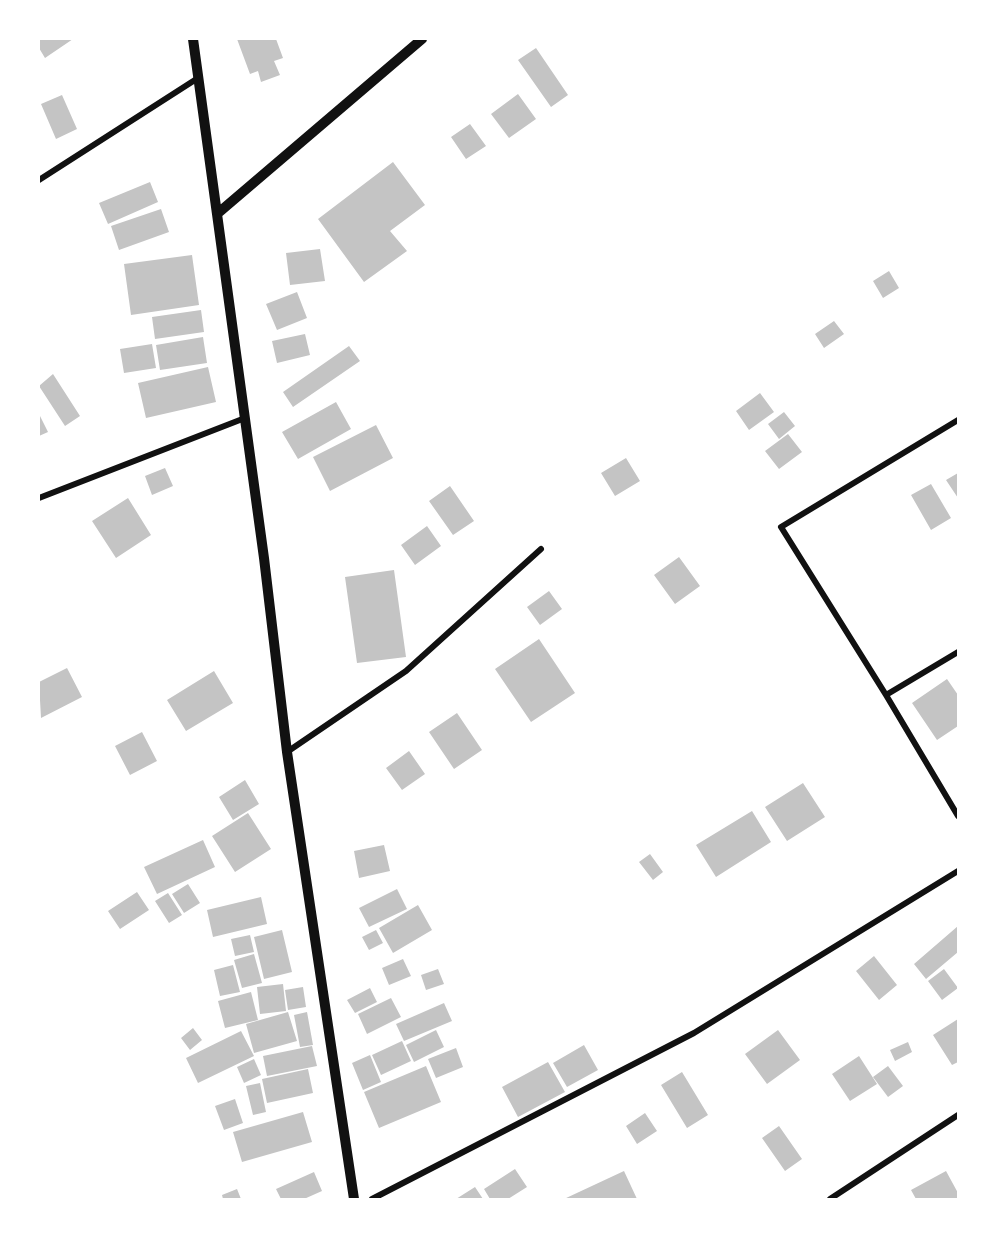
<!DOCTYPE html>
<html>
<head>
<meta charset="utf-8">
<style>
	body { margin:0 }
	#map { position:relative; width:997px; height:1238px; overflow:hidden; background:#fff; font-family:Figtree,sans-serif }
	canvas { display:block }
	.frame { position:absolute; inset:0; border:40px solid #fff; pointer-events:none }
</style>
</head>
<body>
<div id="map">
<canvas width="997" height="1238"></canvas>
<div class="frame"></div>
</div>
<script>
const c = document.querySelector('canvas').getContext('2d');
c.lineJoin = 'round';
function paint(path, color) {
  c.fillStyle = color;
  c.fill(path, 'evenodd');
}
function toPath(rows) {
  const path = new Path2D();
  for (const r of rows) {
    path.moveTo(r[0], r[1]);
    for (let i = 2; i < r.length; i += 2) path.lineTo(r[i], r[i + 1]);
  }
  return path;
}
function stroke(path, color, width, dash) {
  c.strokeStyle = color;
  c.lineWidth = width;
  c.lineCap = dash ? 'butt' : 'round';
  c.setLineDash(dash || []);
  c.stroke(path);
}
const building = toPath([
	[39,39,73,39,45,58,39,48],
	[237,39,276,39,283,58,274,61,280,75,261,82,258,71,250,74],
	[536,48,568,95,551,107,518,60],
	[518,94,536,119,509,138,491,114],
	[62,95,77,129,56,139,41,104],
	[470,124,486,146,466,159,451,137],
	[393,162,425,205,390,231,407,251,364,282,318,219],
	[150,182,158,202,108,224,99,203],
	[161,209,169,232,119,250,111,226],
	[320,249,325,281,290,285,286,253],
	[192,255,199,305,131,315,124,264],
	[889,271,899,288,883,298,873,281],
	[297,292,307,318,277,330,266,304],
	[201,310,204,332,155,339,152,317],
	[834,321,844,334,824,348,815,334],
	[305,334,310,355,277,363,272,341],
	[203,337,207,363,160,370,156,345],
	[152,344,156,368,124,373,120,349],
	[349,346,360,361,293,407,283,392],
	[208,367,216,402,146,418,138,383],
	[53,374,80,416,65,426,39,386],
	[760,393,774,412,749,430,736,411],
	[336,402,351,429,298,459,282,432],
	[784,412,795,426,779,439,768,424],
	[39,414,48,432,39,436],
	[376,425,393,458,330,491,313,457],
	[788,434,802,452,779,469,765,451],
	[626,458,640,481,615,496,601,473],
	[165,468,173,486,152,495,145,476],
	[958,473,958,498,946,480],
	[931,484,951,518,931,530,911,495],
	[450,486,474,521,453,535,429,501],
	[128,498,151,535,116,558,92,521],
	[427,526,441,546,415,565,401,545],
	[679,557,700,586,675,604,654,575],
	[394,570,406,657,357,663,345,577],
	[549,591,562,609,540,625,527,607],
	[539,639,575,693,531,722,495,669],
	[67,668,82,697,41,718,39,682],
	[214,671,233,703,186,731,167,700],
	[947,679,958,695,958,726,937,740,912,703],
	[457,713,482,750,454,769,429,732],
	[142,732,157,761,130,775,115,746],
	[409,751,425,774,402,790,386,768],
	[245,780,259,804,233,820,219,797],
	[803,783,825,817,787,841,765,807],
	[752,811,771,842,716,877,696,845],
	[248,813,271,849,235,872,212,836],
	[203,840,215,867,157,894,144,867],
	[384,845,390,871,359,878,354,851],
	[650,854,663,872,653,880,639,862],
	[188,884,200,903,184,913,172,894],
	[397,889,407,909,369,927,359,908],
	[137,892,149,910,120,929,108,911],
	[168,893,182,915,169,923,155,901],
	[261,897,267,924,213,937,207,910],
	[418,905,432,930,393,953,379,928],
	[958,926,958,952,926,979,914,964],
	[282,930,292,972,264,979,254,937],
	[376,930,383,943,369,950,362,937],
	[250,935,254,952,235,956,231,939],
	[254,954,262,983,242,988,234,960],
	[874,956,897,985,879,1000,856,971],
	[403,959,411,976,389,985,382,968],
	[233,965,240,992,220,996,214,970],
	[438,969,444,984,426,990,421,975],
	[944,969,958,988,942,1000,928,981],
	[283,984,286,1011,260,1014,257,987],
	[303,987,306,1007,288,1010,285,990],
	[370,988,377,1002,355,1013,347,1000],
	[251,992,258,1020,225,1028,218,1001],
	[391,998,401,1017,367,1034,358,1014],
	[444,1003,452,1021,404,1041,396,1024],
	[288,1012,297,1041,254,1053,246,1024],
	[307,1012,313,1045,300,1047,294,1015],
	[958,1019,958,1062,952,1065,933,1035],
	[193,1028,202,1040,190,1050,181,1038],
	[436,1030,444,1047,414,1062,406,1045],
	[778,1030,800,1060,767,1084,745,1054],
	[241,1031,254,1056,198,1083,186,1058],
	[402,1041,411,1061,381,1075,372,1055],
	[908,1042,912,1052,895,1061,890,1050],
	[584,1045,598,1070,567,1087,553,1063],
	[312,1046,317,1066,267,1076,263,1056],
	[456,1048,463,1067,436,1078,428,1059],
	[370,1055,381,1082,363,1090,352,1063],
	[859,1056,877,1084,850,1101,832,1074],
	[254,1059,261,1075,244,1083,237,1067],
	[548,1062,565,1092,518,1117,502,1087],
	[426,1066,441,1102,379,1128,364,1092],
	[888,1066,903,1086,888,1097,873,1077],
	[308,1069,313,1093,267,1103,262,1079],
	[682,1072,708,1115,687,1128,661,1085],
	[260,1083,266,1112,253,1115,246,1086],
	[235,1099,243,1123,224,1130,215,1106],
	[303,1112,312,1142,242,1162,233,1132],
	[645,1113,657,1131,637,1144,626,1126],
	[779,1126,802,1159,785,1171,762,1138],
	[515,1169,527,1187,508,1199,490,1199,484,1189],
	[624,1171,637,1199,564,1199],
	[946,1171,958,1193,958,1199,916,1199,911,1190],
	[314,1172,322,1191,304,1199,281,1199,276,1189],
	[475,1187,483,1199,456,1199],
	[237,1189,241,1199,223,1199,222,1195]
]);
const minor = toPath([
	[39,180,198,78],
	[958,420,781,527,886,695,958,816],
	[39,498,245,418],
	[886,695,958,652],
	[287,752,406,671,541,549],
	[372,1199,694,1033,958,871],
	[830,1199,958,1115]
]);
const tertiary = toPath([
	[193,39,217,214],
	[354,1199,287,752,264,558,217,214,422,39]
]);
paint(building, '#c4c4c4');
stroke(minor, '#111', 6);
stroke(tertiary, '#111', 10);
</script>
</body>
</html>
